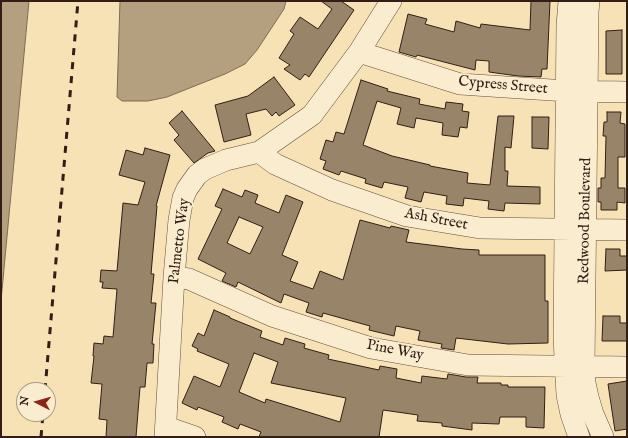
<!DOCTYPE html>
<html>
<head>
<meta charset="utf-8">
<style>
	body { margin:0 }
	#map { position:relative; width:628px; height:438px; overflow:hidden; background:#f7e2b5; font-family:"IM FELL English",serif }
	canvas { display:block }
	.frame { position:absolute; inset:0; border:2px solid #321e16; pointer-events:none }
	.north { position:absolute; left:16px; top:382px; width:40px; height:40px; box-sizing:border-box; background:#faeccf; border:1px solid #aa9a85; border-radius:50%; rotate:276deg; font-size:11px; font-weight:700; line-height:16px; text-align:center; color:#321e16 }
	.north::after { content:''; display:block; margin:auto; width:14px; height:18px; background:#8f2418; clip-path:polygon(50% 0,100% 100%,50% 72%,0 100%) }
</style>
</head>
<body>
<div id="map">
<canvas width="628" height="438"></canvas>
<div class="frame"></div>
<div class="north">N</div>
</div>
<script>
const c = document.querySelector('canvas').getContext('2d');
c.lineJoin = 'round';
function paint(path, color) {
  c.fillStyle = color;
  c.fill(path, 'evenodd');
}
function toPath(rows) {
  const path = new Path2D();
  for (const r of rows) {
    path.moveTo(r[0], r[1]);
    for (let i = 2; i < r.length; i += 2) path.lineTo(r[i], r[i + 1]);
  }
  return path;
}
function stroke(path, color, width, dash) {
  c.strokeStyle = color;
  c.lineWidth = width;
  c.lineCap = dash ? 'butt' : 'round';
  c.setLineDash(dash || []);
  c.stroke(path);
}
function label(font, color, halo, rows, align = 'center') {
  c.font = font + ' "IM FELL English",serif';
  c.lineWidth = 4;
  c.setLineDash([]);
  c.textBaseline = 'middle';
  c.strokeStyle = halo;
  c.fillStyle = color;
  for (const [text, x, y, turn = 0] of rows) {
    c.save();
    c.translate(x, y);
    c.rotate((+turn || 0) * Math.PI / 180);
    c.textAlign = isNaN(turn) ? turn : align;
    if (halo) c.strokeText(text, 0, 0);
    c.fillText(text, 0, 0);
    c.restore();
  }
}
const water = toPath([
	[1,1,29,1,1,301,1,1],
	[120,1,286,1,284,9,257,50,245,64,225,74,167,97,148,101,122,101,117,97,120,1]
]);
const building = toPath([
	[321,1,341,1,354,10,309,77,305,74,300,80,284,69,290,65,279,58,294,34,290,31,300,17,318,29,332,9,321,1],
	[531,1,550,1,547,69,542,69,541,77,518,76,489,72,489,61,476,60,475,70,417,55,416,57,399,52,408,14,427,19,425,24,454,32,456,21,480,28,481,24,530,30,531,1],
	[622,30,622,74,606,74,606,31,622,30],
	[274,77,295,105,279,116,276,112,272,116,266,109,246,114,251,135,224,142,215,105,248,96,274,77],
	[361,80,388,89,387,91,420,99,419,104,445,109,446,102,463,104,462,111,469,112,467,128,460,127,458,137,442,135,443,123,416,118,414,128,397,124,401,108,377,101,363,145,392,156,430,165,430,166,468,173,467,183,490,185,498,116,514,116,511,148,505,147,505,171,508,171,507,186,540,187,540,204,505,203,504,211,488,209,489,201,464,198,463,206,446,204,447,196,424,192,421,202,405,198,408,187,384,182,382,188,365,183,366,179,341,171,339,175,323,169,326,161,320,159,326,140,333,142,336,132,344,134,361,80],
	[182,111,215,151,208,153,194,163,174,140,179,135,169,123,182,111],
	[607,112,621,112,620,123,625,124,625,157,618,157,618,188,625,188,625,203,617,202,617,210,601,210,601,202,598,202,598,188,601,188,601,178,605,178,606,136,603,136,604,122,607,122,607,112],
	[532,117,549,117,548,149,532,148,532,117],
	[145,148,170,155,156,206,157,206,151,274,154,274,151,303,156,303,152,344,154,344,153,363,147,363,145,387,140,387,136,437,106,437,107,420,99,419,102,384,91,383,94,356,93,356,94,343,103,344,104,336,113,337,117,289,102,288,103,282,100,282,101,270,117,271,123,203,138,205,145,182,119,175,126,150,143,155,145,148],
	[223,189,242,197,245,190,258,195,255,203,279,213,286,195,303,202,282,255,298,262,290,281,313,289,320,271,343,280,360,220,390,228,391,226,409,230,406,242,462,249,479,250,479,255,545,255,545,301,548,301,548,343,508,344,456,338,454,350,441,348,442,344,418,340,420,331,396,326,394,336,369,330,370,326,323,313,322,317,306,312,309,303,284,294,281,303,238,282,236,287,222,281,226,273,198,259,222,209,215,206,223,189],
	[239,217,263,227,250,254,227,243,239,217],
	[606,249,620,249,620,256,627,256,627,270,605,271,606,249],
	[214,310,230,317,230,318,262,331,260,337,283,345,285,338,305,344,304,348,329,355,328,359,379,370,380,366,397,369,396,378,421,383,422,376,447,379,448,374,466,377,478,377,477,383,501,383,501,385,508,385,508,387,545,387,544,428,526,427,526,417,500,417,499,424,472,423,472,430,442,426,442,423,417,421,418,415,383,410,379,437,259,437,261,432,240,424,238,429,222,422,224,417,198,407,197,410,182,403,194,376,220,387,229,364,197,351,198,349,192,346,198,333,204,336,214,310],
	[254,353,278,362,271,383,346,398,340,422,266,399,265,403,239,392,254,353],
	[603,316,620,316,620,323,627,323,627,341,602,341,603,316],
	[627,381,627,429,615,431,608,384,627,381]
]);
const minor = toPath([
	[569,1,567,26,564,337,567,395,571,414,579,437],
	[589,1,588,12,584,366,585,383,588,397,593,414,603,437],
	[359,52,460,84,567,91,627,92],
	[259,152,275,164,332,190,407,216,480,228,627,230],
	[174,277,189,279,272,316,371,348,468,365,627,367],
	[166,427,195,437],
	[165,437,174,277,179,220,183,198,187,189,197,175,205,169,226,160,259,152,312,115,359,52,391,1]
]);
const rail = toPath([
	[45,390,78,1],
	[41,437,43,414]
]);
const streetNames = [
	["Cypress Street",503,86,5],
	["Ash Street",436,220,11],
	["Redwood Boulevard",586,221,-89],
	["Palmetto Way",180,241,-83],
	["Pine Way",395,351,11]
];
paint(water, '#b49f7f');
stroke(water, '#806b55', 1);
paint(building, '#988469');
stroke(building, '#321e16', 1);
stroke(minor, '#634f3e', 22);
stroke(minor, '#faeccf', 21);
stroke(rail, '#321e16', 3, [7, 7]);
label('15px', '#321e16', '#faeccf', streetNames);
</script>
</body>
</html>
